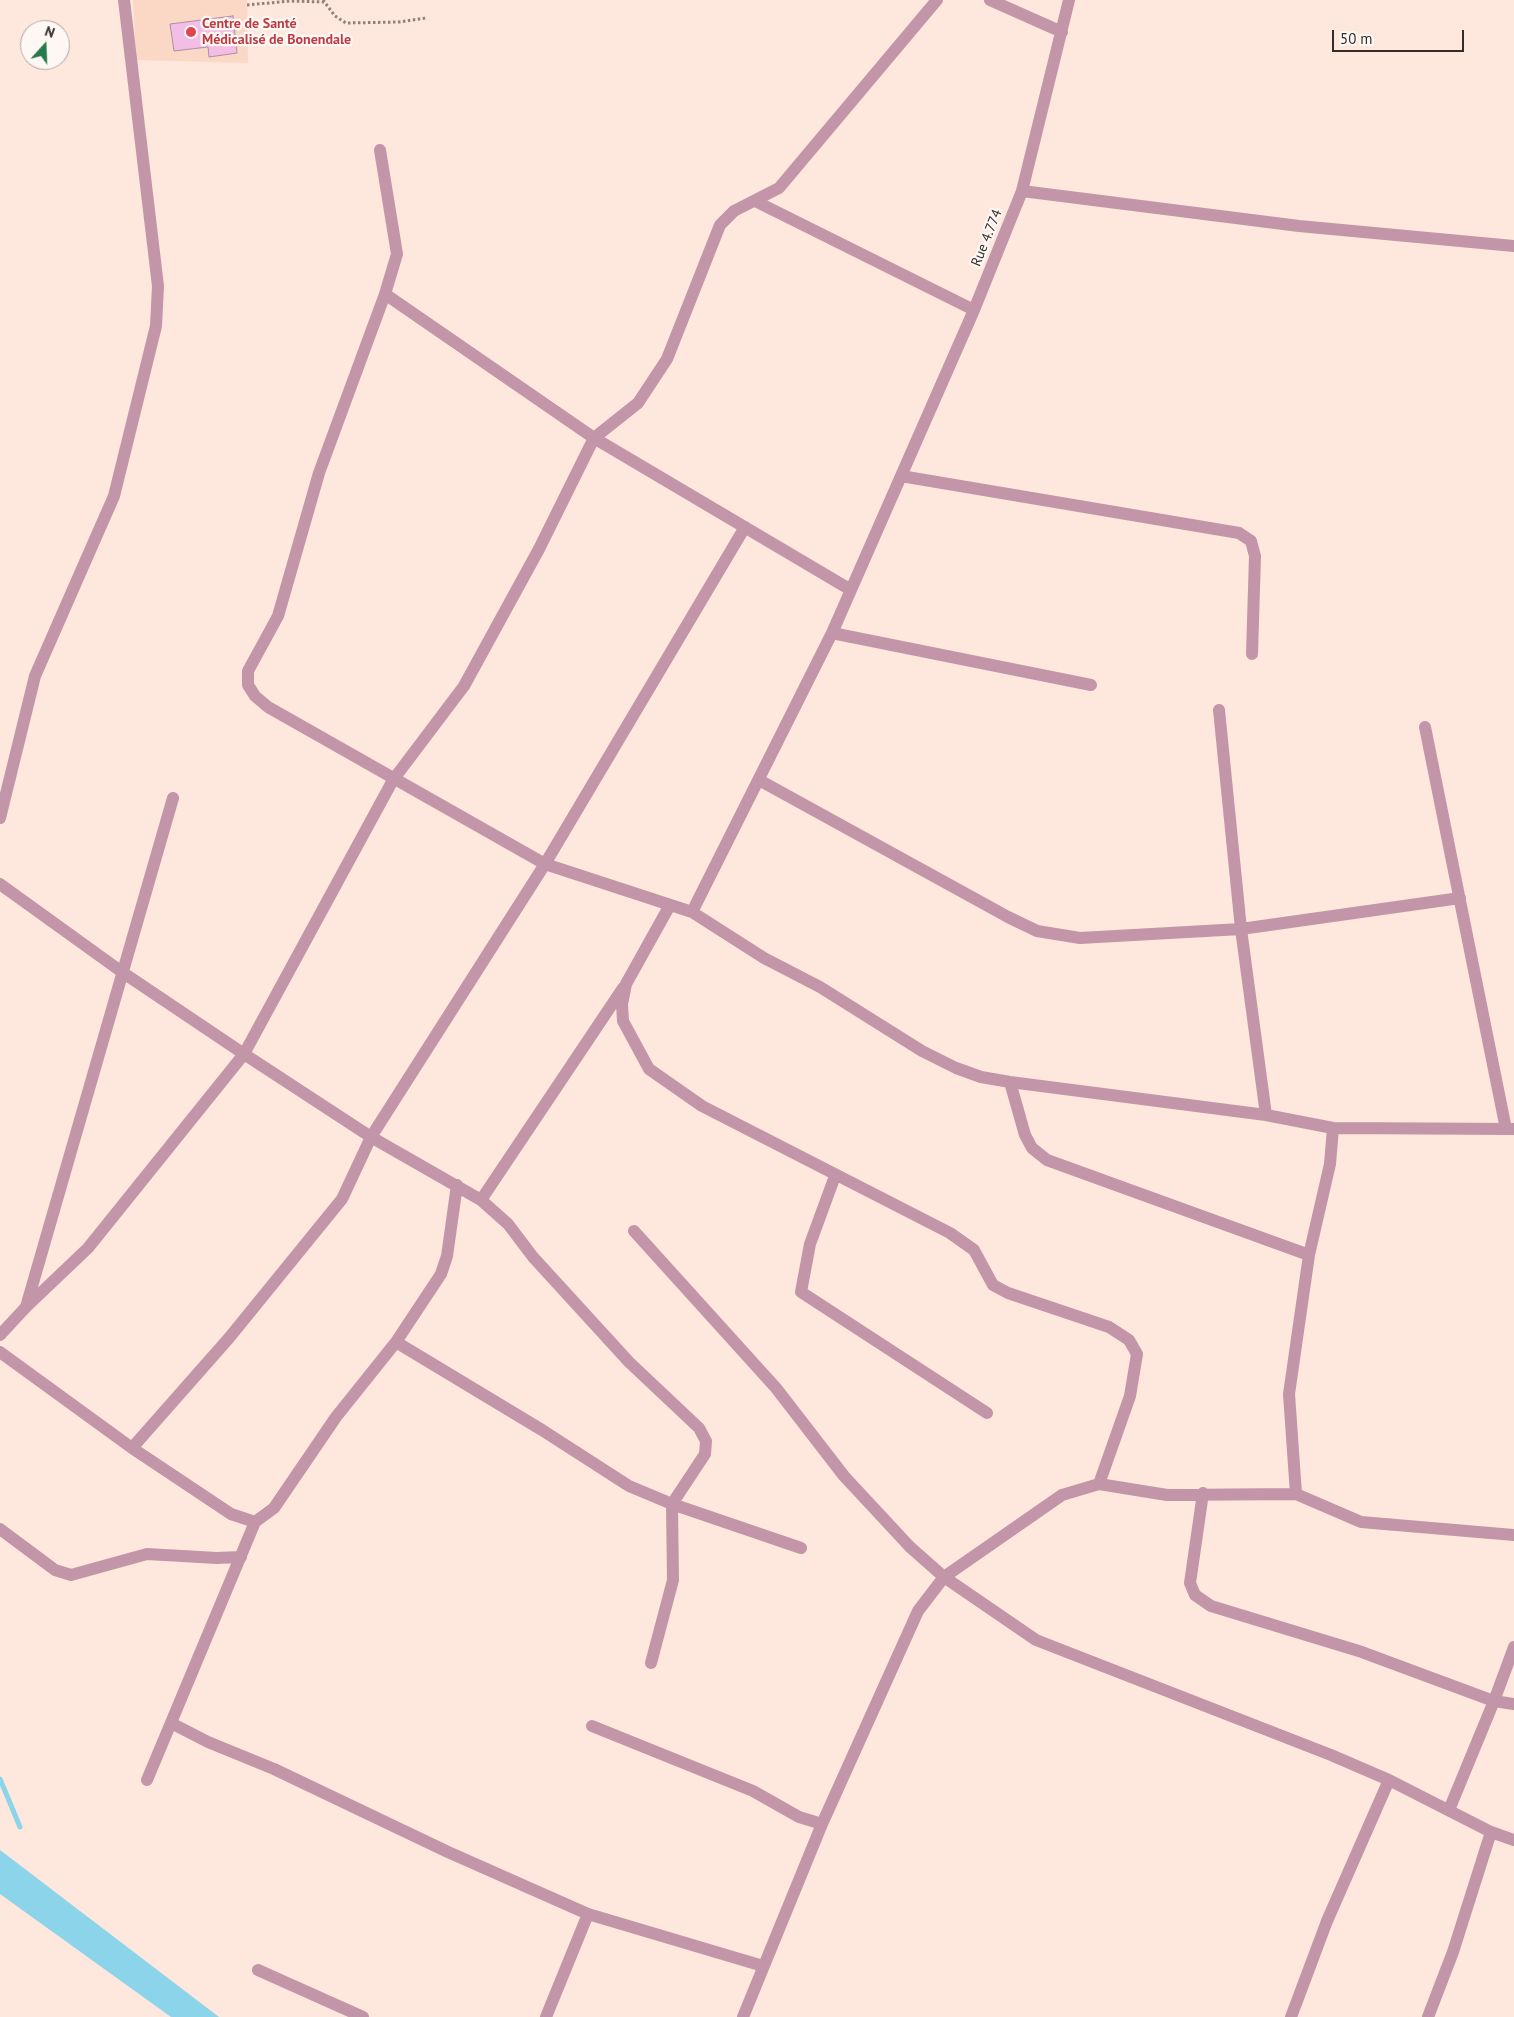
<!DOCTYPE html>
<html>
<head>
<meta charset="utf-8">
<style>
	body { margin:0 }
	#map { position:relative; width:1514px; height:2017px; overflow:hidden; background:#fee7dc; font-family:"PT Sans",sans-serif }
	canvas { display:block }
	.north { position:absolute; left:20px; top:20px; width:50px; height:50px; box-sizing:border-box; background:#fef8f5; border:1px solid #aea6a2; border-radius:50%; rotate:20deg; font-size:14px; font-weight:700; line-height:20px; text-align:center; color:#362b26 }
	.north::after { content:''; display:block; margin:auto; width:18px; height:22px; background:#267a4c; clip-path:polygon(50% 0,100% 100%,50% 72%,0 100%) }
	.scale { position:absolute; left:1332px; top:30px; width:132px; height:22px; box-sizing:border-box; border:2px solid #362b26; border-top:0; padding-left:6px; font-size:15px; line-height:18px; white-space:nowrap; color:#362b26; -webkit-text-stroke:4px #fef8f5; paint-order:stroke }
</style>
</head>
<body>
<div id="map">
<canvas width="1514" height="2017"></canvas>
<div class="north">N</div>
<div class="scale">50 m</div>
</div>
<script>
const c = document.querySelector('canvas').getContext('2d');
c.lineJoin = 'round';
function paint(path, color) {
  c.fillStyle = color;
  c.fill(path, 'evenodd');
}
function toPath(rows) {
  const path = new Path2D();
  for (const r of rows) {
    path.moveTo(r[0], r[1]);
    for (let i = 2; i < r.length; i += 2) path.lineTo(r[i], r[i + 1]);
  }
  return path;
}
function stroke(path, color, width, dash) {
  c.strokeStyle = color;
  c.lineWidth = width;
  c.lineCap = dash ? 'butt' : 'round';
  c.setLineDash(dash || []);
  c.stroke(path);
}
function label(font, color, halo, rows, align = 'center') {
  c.font = font + ' "PT Sans",sans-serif';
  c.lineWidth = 4.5;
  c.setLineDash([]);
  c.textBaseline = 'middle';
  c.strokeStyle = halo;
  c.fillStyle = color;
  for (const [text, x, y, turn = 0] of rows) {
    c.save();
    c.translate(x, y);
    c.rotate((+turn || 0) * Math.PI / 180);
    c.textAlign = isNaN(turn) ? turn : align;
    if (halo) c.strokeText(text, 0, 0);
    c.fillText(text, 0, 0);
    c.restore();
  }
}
const built = toPath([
	[133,0,247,0,248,63,136,60]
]);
const water = toPath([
	[0,1850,219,2017,171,2017,0,1894]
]);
const stream = toPath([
	[0,1779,20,1827]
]);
const building = toPath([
	[233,16,237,53,209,57,208,47,174,51,170,24,233,16]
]);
const path = toPath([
	[323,0,335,16,346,23,399,22,426,18],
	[247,5,290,1,324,2]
]);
const minor = toPath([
	[990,0,1062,32],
	[380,150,397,254,385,294,319,473,278,616,248,671,248,685,255,696,268,707,545,864,692,912,764,958,820,987,922,1051,956,1068,981,1077,1010,1082,1266,1115,1333,1128,1514,1129],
	[1022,191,1299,226,1514,246],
	[755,201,974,310],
	[385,294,594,438,851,590],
	[901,476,1239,533,1251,541,1255,556,1252,654],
	[832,633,1091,685],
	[1219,710,1241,929,1266,1115],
	[1425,727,1506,1129],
	[759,780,1008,917,1037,931,1080,938,1241,929,1460,898],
	[0,818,35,676,114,496,156,326,158,286,124,0],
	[0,884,122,972,244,1054,371,1137,481,1200,508,1224,533,1257,629,1362,699,1428,706,1441,705,1454,672,1504,673,1580,651,1663],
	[670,905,626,984,622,1004,623,1021,649,1069,702,1106,950,1233,974,1250,993,1285,1008,1293,1109,1327,1129,1340,1137,1354,1130,1396,1099,1484],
	[692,912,832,633,974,310,1022,191,1069,0],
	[1010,1082,1025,1135,1032,1148,1047,1160,1309,1255],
	[835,1176,810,1244,801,1292,987,1413],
	[481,1200,623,988],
	[634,1231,776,1388,844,1476,910,1547,944,1577,1036,1640,1331,1755,1389,1780,1491,1832,1514,1840],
	[26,1307,173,798],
	[0,1335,26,1307,88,1248,244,1054,393,780,464,686,539,549,594,438,638,403,667,359,720,225,734,211,779,188,937,0],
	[396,1342,542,1430,629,1486,672,1504,801,1548],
	[0,1352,132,1448,231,1514,255,1522],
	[132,1448,229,1338,342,1199,371,1137,545,864,745,527],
	[1203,1493,1190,1583,1195,1595,1211,1606,1362,1652,1494,1701,1514,1704],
	[1296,1494,1289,1394,1309,1255,1330,1164,1333,1128],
	[0,1529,55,1570,71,1575,147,1554,217,1558,241,1557],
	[171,1723,208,1742,274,1769,448,1852,588,1914,763,1966],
	[592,1726,753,1791,799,1817,822,1824,918,1611,944,1577,1062,1495,1099,1484,1167,1495,1296,1494,1361,1522,1514,1535],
	[147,1780,255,1522,274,1508,336,1417,396,1342,441,1274,447,1256,457,1185],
	[1449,1810,1494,1701,1514,1647],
	[258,1970,363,2017],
	[546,2017,588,1914],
	[743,2017,822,1824],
	[1291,2017,1327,1921,1389,1780],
	[1428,2017,1453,1952,1491,1832]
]);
const markers = [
	[191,32,6,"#e0444e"]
];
const healthNames = [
	["Centre de Santé",202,24],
	["Médicalisé de Bonendale",202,40]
];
const streetNames = [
	["Rue 4.774",987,238,-68]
];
paint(built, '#fbd8c6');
paint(water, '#8cd4e9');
stroke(stream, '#8cd4e9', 5);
paint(building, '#f2bee5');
stroke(building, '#a992a3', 1);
stroke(path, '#918179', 3, [2.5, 2.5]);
stroke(minor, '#c395a9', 12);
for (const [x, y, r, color] of markers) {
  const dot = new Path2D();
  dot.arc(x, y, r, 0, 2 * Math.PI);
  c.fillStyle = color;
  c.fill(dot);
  stroke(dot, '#fef8f5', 2);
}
label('bold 14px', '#be3a42', '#fef8f5', healthNames, 'left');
label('14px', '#362b26', '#fef8f5', streetNames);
</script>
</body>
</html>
